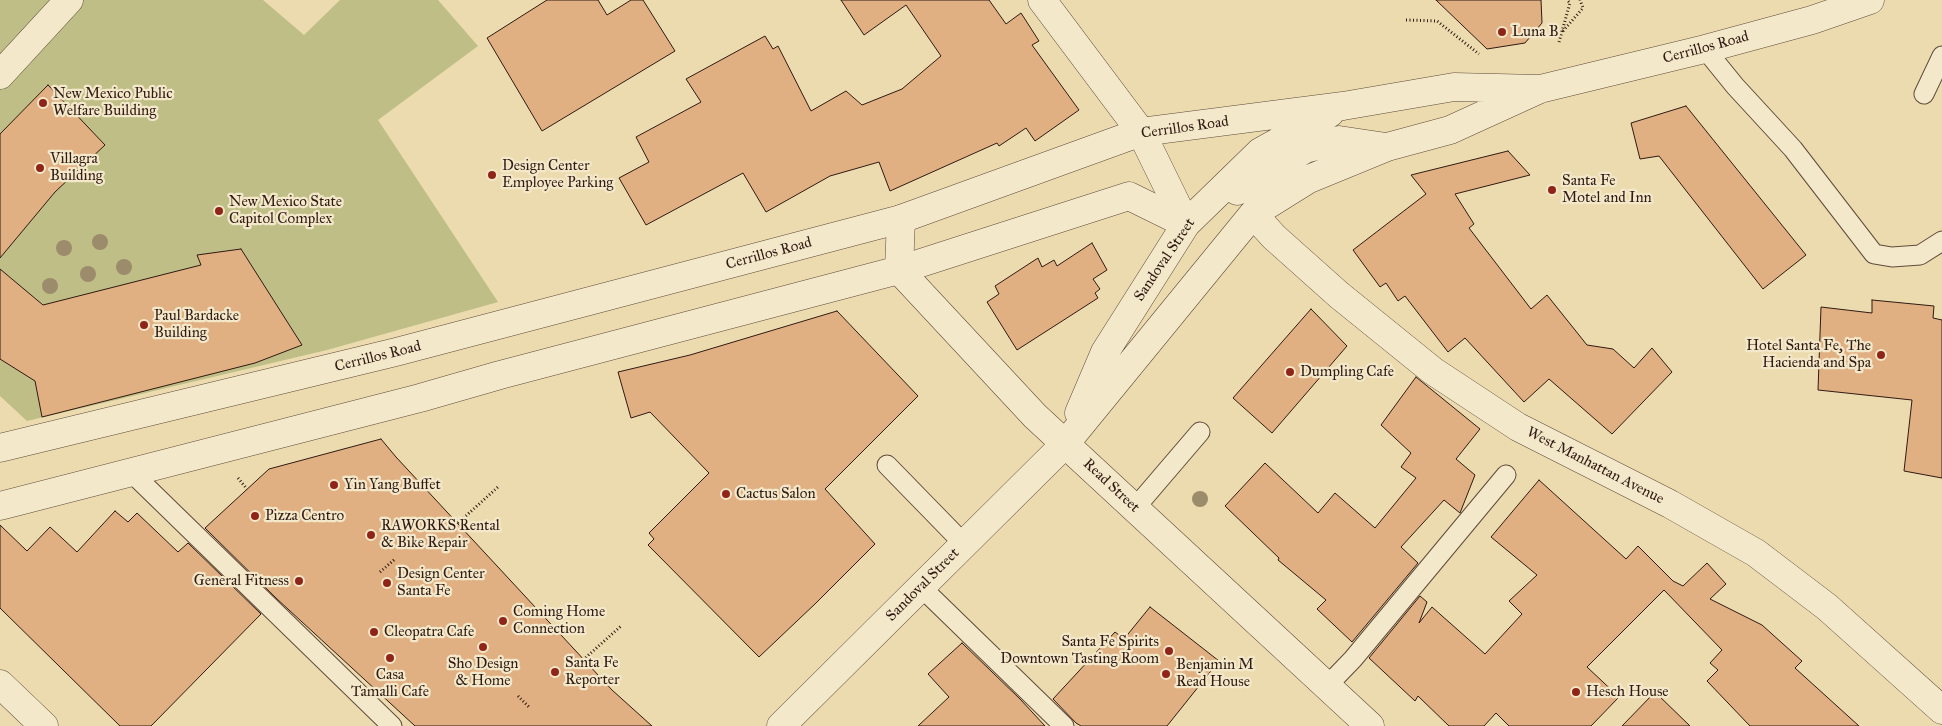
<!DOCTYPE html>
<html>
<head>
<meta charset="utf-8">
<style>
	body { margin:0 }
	canvas { display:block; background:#ecdbae }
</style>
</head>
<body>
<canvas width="1942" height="726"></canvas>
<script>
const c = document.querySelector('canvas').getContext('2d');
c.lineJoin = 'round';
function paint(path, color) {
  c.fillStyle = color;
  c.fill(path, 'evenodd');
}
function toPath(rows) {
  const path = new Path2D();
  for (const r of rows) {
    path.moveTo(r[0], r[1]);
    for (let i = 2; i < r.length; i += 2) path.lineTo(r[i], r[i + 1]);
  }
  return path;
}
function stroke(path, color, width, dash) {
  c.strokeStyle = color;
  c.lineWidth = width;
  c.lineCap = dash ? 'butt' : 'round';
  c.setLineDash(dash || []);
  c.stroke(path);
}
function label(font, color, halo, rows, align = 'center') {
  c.font = font + ' "IM FELL Great Primer",serif';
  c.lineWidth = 4.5;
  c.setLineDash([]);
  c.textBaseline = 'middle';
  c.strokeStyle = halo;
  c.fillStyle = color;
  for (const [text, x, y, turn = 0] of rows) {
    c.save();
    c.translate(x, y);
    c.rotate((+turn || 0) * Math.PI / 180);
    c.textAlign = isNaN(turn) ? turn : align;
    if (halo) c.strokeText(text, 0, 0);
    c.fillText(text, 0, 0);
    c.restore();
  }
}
const green = toPath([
	[0,0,263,0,304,35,340,0,438,0,478,46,378,120,498,302,327,350,27,421,0,396]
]);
const building = toPath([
	[547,0,598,0,607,15,631,0,643,0,675,51,542,131,487,38,547,0],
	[841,0,989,0,1006,24,1021,13,1039,41,1032,45,1079,110,1035,141,1026,128,999,146,997,143,890,191,879,162,830,176,766,212,743,173,646,225,619,178,649,162,636,137,701,102,686,79,765,36,773,49,778,46,811,111,846,91,862,105,902,89,941,56,906,5,864,35,841,0],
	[1436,0,1541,0,1542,23,1525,43,1487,49,1436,0],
	[48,85,105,145,55,192,0,258,0,134,48,85],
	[1686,106,1806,255,1763,289,1659,156,1640,159,1631,123,1686,106],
	[1508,151,1530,175,1455,194,1474,224,1469,228,1531,309,1547,295,1587,345,1613,349,1634,368,1652,348,1672,372,1612,434,1549,379,1524,402,1465,338,1448,352,1405,296,1398,301,1386,283,1380,287,1353,250,1426,194,1411,175,1508,151],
	[1092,243,1107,270,1093,279,1100,289,1095,293,1098,298,1017,350,987,302,999,294,995,286,1038,258,1042,267,1054,260,1057,266,1092,243],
	[241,249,302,345,255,363,42,417,35,381,0,359,0,269,43,305,201,265,197,255,241,249],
	[1872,300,1934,306,1933,318,1942,320,1942,478,1904,471,1912,400,1818,390,1821,307,1872,313,1872,300],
	[1311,309,1347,346,1272,433,1233,398,1311,309],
	[837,311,918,396,825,489,875,544,816,603,759,657,648,545,654,539,649,533,709,473,650,412,631,418,618,372,690,355,837,311],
	[1416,377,1480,429,1456,459,1475,475,1460,513,1444,500,1401,547,1418,563,1352,642,1317,609,1326,600,1278,560,1279,558,1225,506,1265,463,1318,513,1335,493,1375,528,1416,478,1401,467,1411,453,1381,425,1416,377],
	[381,439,396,457,612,690,652,726,415,726,276,598,205,528,269,469,381,439],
	[1539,480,1626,559,1638,546,1673,581,1683,586,1707,563,1726,584,1710,599,1762,625,1802,661,1795,668,1859,726,1750,726,1707,681,1718,670,1710,663,1722,650,1664,590,1587,667,1619,697,1591,726,1509,726,1496,713,1484,726,1449,726,1418,696,1415,701,1369,658,1420,596,1427,602,1419,623,1432,607,1485,654,1522,614,1509,601,1537,575,1491,537,1539,480],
	[115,511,128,522,137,513,178,552,188,543,261,614,151,726,120,726,0,608,0,525,27,551,50,527,77,552,115,511],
	[1150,607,1219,661,1167,726,1081,726,1076,723,1053,699,1115,632,1124,639,1150,607],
	[962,643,1020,699,1045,726,918,726,949,697,928,674,962,643],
	[1655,692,1690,726,1622,726,1655,692]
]);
const path = toPath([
	[1406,20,1437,21,1479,54],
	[1563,31,1583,8,1580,0],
	[1559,42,1570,3,1567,0],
	[238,478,247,489],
	[458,523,498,487],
	[380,572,395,559],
	[583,660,621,626],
	[518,696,530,708]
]);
const service = toPath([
	[1705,49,1735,86,1793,149,1874,254,1892,257,1920,255,1942,241],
	[1924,94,1942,56],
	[887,465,964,544],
	[132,473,392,726],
	[1135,508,1200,432],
	[921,587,1064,726],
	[1327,686,1353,659,1506,475]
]);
const minor = toPath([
	[1042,0,1141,132,1186,224],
	[901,219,899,270,1035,416,1370,726]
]);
const tertiary = toPath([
	[0,75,69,0],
	[1237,191,1305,149,1339,140,1386,147],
	[1253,214,1274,237,1339,295,1433,371,1518,427,1670,504,1756,553,1827,607,1942,710],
	[1079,413,1105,352,1186,224,1260,152,1330,113],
	[0,448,396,352,901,219,1141,132,1343,106,1454,87,1540,89],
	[0,506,420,398,500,375,899,270,1129,196,1186,224],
	[0,684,44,726],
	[781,726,1065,444,1253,214,1309,179,1387,147,1450,130,1540,89,1705,49,1812,20,1870,0]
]);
const trees = [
	[100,242],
	[64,248],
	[124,267],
	[88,274],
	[50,286],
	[1200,499]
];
const markers = [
	[1502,32,5,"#8f2418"],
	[43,103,5,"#8f2418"],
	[40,168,5,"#8f2418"],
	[492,175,5,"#8f2418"],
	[1552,190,5,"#8f2418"],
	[219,211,5,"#8f2418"],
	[144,325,5,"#8f2418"],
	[1881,355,5,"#8f2418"],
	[1290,372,5,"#8f2418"],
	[334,485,5,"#8f2418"],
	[726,494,5,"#8f2418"],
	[255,516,5,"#8f2418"],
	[371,535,5,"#8f2418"],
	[299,581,5,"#8f2418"],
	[387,583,5,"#8f2418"],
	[503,621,5,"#8f2418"],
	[374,632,5,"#8f2418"],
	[483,647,5,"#8f2418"],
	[1169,651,5,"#8f2418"],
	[390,658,5,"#8f2418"],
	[555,672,5,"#8f2418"],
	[1166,674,5,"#8f2418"],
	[1576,692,5,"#8f2418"]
];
const poiNames = [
	["Luna B",1512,32],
	["New Mexico Public",53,94],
	["Welfare Building",53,111],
	["Villagra",50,159],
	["Building",50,176],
	["Design Center",502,166],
	["Employee Parking",502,183],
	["Santa Fe",1562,181],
	["Motel and Inn",1562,198],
	["New Mexico State",229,202],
	["Capitol Complex",229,219],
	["Paul Bardacke",154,316],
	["Building",154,333],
	["Hotel Santa Fe, The",1871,346,"right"],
	["Hacienda and Spa",1871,363,"right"],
	["Dumpling Cafe",1300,372],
	["Yin Yang Buffet",344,485],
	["Cactus Salon",736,494],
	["Pizza Centro",265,516],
	["RAWORKS Rental",381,526],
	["& Bike Repair",381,543],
	["Design Center",397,574],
	["Santa Fe",397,591],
	["General Fitness",289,581,"right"],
	["Coming Home",513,612],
	["Connection",513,629],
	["Cleopatra Cafe",384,632],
	["Santa Fe Spirits",1159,642,"right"],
	["Downtown Tasting Room",1159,659,"right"],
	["Santa Fe",565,663],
	["Reporter",565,680],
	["Sho Design",483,664,"center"],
	["& Home",483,681,"center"],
	["Benjamin M",1176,665],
	["Read House",1176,682],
	["Casa",390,675,"center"],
	["Tamalli Cafe",390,692,"center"],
	["Hesch House",1586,692]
];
const streetNames = [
	["Cerrillos Road",1706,48,-15],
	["Cerrillos Road",1185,128,-8],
	["Cerrillos Road",769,254,-15],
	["Sandoval Street",1165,260,-56],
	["Cerrillos Road",378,357,-14],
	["West Manhattan Avenue",1595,466,27],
	["Read Street",1111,486,43],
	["Sandoval Street",923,585,-45]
];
paint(green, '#bebe86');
paint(building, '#e0af82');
stroke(building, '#301a13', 1);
stroke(service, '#5f4a3a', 21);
stroke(minor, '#5f4a3a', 29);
stroke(tertiary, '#5f4a3a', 29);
stroke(path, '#301a13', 3, [1, 2.5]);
stroke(service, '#f3e8ca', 19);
stroke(minor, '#f3e8ca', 28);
stroke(tertiary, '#f3e8ca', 28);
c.fillStyle = '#9c8c6c';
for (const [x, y] of trees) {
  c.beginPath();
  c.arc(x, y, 8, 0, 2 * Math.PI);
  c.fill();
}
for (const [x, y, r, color] of markers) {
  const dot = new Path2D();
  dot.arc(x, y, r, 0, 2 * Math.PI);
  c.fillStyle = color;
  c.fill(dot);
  stroke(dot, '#f3e8ca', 2);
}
label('15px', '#301a13', '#f3e8ca', poiNames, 'left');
label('15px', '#301a13', '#f3e8ca', streetNames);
</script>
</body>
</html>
